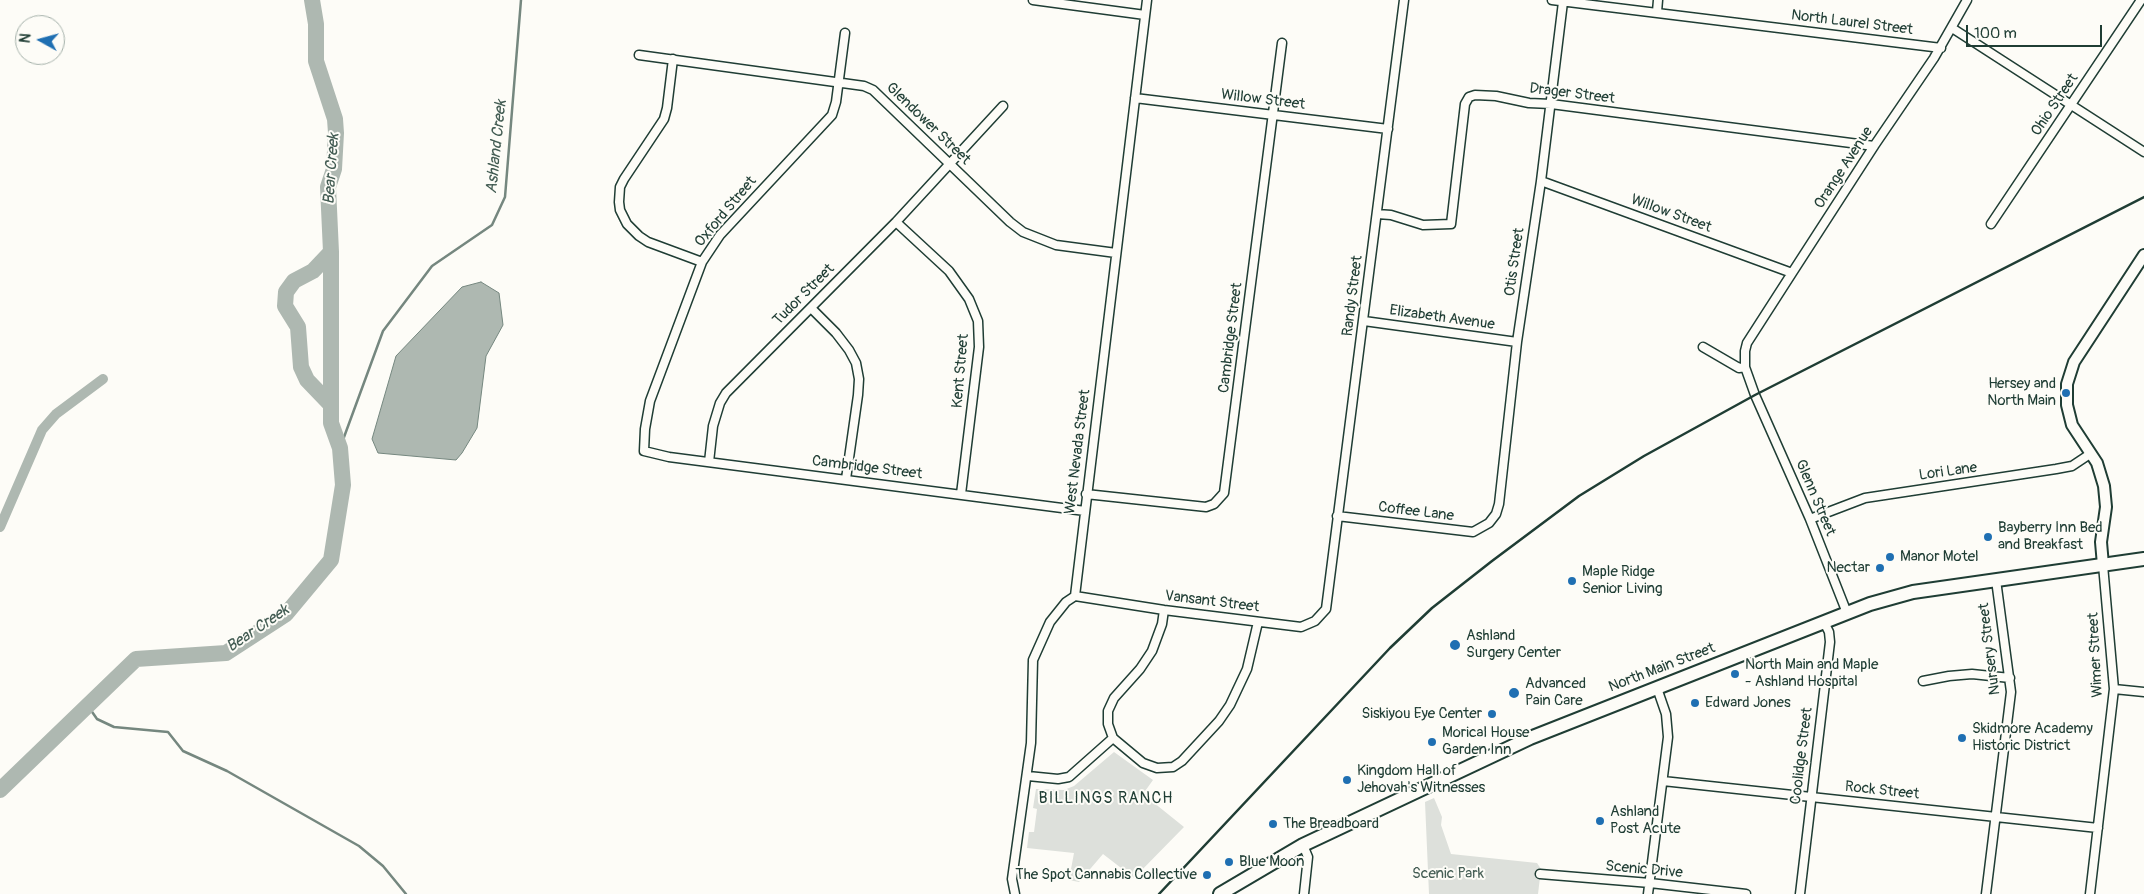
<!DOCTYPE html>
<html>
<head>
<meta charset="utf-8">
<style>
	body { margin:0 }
	#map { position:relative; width:2144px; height:894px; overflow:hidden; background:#fdfcf7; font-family:Pangolin,sans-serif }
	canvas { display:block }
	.north { position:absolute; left:15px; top:15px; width:50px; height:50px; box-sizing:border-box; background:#fdfcf7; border:1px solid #a4b0a9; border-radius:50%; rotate:277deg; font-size:14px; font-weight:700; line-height:20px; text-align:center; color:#1f3d34 }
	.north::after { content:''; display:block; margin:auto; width:18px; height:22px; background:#1f6fb2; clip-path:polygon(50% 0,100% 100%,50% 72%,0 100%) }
	.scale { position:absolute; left:1966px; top:25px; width:136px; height:22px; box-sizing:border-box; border:2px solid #1f3d34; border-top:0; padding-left:6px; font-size:15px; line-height:18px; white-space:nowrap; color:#1f3d34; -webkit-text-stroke:4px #fdfcf7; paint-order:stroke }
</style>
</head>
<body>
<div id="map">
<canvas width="2144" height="894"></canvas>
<div class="north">N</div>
<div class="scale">100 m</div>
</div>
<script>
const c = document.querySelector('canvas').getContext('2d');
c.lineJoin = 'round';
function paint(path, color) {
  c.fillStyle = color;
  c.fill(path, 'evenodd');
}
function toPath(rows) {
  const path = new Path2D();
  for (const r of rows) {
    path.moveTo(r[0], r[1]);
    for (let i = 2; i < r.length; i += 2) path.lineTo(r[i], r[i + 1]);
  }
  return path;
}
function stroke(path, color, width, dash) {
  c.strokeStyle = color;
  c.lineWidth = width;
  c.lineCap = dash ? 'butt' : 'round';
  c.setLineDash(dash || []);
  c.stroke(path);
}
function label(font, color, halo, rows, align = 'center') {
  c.font = font + ' Pangolin,sans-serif';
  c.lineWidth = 4;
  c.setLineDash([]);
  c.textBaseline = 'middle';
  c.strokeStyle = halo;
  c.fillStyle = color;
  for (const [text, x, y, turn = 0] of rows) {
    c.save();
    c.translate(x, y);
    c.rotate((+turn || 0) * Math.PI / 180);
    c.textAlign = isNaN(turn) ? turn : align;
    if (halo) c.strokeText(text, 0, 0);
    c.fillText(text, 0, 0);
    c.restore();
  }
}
const green = toPath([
	[1114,752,1153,780,1143,794,1184,827,1134,878,1103,854,1079,882,1069,880,1074,853,1027,848,1029,832,1034,832,1037,809,1033,808,1036,789,1064,790,1074,786],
	[1434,798,1442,817,1441,825,1451,854,1537,863,1541,869,1538,894,1429,894,1425,802]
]);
const water = toPath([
	[481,282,499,293,503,325,486,356,477,428,462,453,456,460,378,453,372,439,396,356,462,287,481,282]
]);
const stream = toPath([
	[340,448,383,331,432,266,492,225,505,197,521,0],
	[88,706,97,719,114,727,168,732,183,751,227,771,359,846,383,866,406,894]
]);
const canal = toPath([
	[0,527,42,430,56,414,103,379]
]);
const river = toPath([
	[331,405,307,380,301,367,298,327,285,306,286,292,294,281,313,271,331,252],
	[0,790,136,659,226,653,286,614,331,560,343,485,340,448,331,423,331,252,328,187,334,169,336,133,335,119,316,61,316,24,312,0]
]);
const minor = toPath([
	[1033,0,1145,15],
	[1552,0,1941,48],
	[1657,12,1658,0],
	[1952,28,2144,152],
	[845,33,836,102,832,115,720,235,702,262,650,401,645,429,644,451,669,457,1085,511],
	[639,55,864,86,873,90,1010,222,1023,232,1056,245,1116,253],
	[673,59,667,108,664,119,624,179,620,187,619,202,620,210,627,224,639,236,648,242,702,262],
	[1135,98,1388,129],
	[1541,181,1792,273],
	[1377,214,1391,215,1423,225,1451,224,1465,104,1469,97,1475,95,1496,96,1529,103,1551,104,1874,146],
	[896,222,949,271,969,299,978,321,979,347,961,494],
	[1991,224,2141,0],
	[811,308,836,333,849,350,856,363,859,379,858,395,846,479],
	[1364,321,1517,342],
	[1703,347,1739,368,1745,367],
	[709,462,713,426,720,403,726,393,896,222,1003,106],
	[1086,494,1206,507,1214,504,1224,493,1282,43],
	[1337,516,1473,532,1489,523,1496,514,1499,504,1517,342,1541,181,1563,2],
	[1810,519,1865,498,2056,469,2072,466,2090,454],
	[1075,596,1164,610,1301,627,1315,621,1326,609,1404,0],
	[1164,610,1162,624,1152,651,1140,669,1114,698,1108,711,1108,724,1113,738,1143,763,1157,768,1173,767,1182,761,1219,721,1230,705,1247,669,1258,622],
	[1847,613,1810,519,1755,395,1745,367,1745,351,1747,343,1792,273,1874,146,1934,58,1967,0],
	[1923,681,1949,676,1972,674,2010,678],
	[2114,689,2144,692],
	[1028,776,1058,779,1069,777,1113,738],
	[1663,781,2098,828],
	[1303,845,1308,857,1304,894],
	[1540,874,1650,883,1746,894],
	[1015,894,1012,879,1031,743,1033,660,1050,622,1066,602,1075,596,1147,0],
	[1648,894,1668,737,1666,714,1657,688],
	[1800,894,1830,642,1829,632,1824,622],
	[1986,894,2011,692,1996,580],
	[2090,894,2114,689,2103,565]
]);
const tertiary = toPath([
	[2103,565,2101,542,2106,507,2104,486,2097,463,2072,425,2067,405,2067,384,2074,362,2144,255]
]);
const primary = toPath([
	[1220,894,1303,845,1530,738,1870,604,1913,592,2144,559]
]);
const rail = toPath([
	[1159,894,1390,648,1432,608,1492,561,1579,496,1644,456,1755,395,2144,197]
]);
const markers = [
	[2066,393,5,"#1f6fb2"],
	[1988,537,5,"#1f6fb2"],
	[1890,557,5,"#1f6fb2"],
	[1880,568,5,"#1f6fb2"],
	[1572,581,5,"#1f6fb2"],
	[1455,645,6,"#1f6fb2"],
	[1735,674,5,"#1f6fb2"],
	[1514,693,6,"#1f6fb2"],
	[1695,703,5,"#1f6fb2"],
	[1492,714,5,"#1f6fb2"],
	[1962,738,5,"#1f6fb2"],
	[1432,742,5,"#1f6fb2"],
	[1347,780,5,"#1f6fb2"],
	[1600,821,5,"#1f6fb2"],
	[1273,824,5,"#1f6fb2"],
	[1229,862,5,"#1f6fb2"],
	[1207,875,5,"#1f6fb2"]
];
const streetNames = [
	["North Laurel Street",1852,23,7],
	["Drager Street",1572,94,7],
	["Willow Street",1263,100,7],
	["Ohio Street",2055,105,-56],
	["Glendower Street",928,124,44],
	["Orange Avenue",1844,168,-57],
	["Oxford Street",726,212,-50],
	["Willow Street",1671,214,20],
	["Otis Street",1515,262,-82],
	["Tudor Street",804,295,-45],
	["Randy Street",1353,296,-83],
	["Elizabeth Avenue",1442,318,8],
	["Cambridge Street",1231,338,-83],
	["Kent Street",961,371,-85],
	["West Nevada Street",1078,452,-83],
	["Cambridge Street",867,468,7],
	["Lori Lane",1948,472,-8],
	["Glenn Street",1815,498,67],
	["Coffee Lane",1416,512,7],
	["Vansant Street",1212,602,7],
	["Nursery Street",1990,649,-97],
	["Wimer Street",2096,655,-93],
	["North Main Street",1662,668,-21],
	["Coolidge Street",1802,756,-83],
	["Rock Street",1882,791,6],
	["Scenic Drive",1644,870,5]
];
const poiNames = [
	["Hersey and",2056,384,"right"],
	["North Main",2056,401,"right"],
	["Bayberry Inn Bed",1998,528],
	["and Breakfast",1998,545],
	["Manor Motel",1900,557],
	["Nectar",1870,568,"right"],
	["Maple Ridge",1582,572],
	["Senior Living",1582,589],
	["Ashland",1466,636],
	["Surgery Center",1466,653],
	["North Main and Maple",1745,665],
	["- Ashland Hospital",1745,682],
	["Advanced",1525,684],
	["Pain Care",1525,701],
	["Edward Jones",1705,703],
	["Siskiyou Eye Center",1482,714,"right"],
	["Skidmore Academy",1972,729],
	["Historic District",1972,746],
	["Morical House",1442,733],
	["Garden Inn",1442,750],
	["Kingdom Hall of",1357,771],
	["Jehovah's Witnesses",1357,788],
	["Ashland",1610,812],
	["Post Acute",1610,829],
	["The Breadboard",1283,824],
	["Blue Moon",1239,862],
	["The Spot Cannabis Collective",1197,875,"right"]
];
const parkNames = [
	["Scenic Park",1448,874]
];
const waterNames = [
	["Ashland Creek",497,147,-84],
	["Bear Creek",332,169,-86],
	["Bear Creek",258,629,-34]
];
const neighbourhoodNames = [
	["BILLINGS RANCH",1106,799]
];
paint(green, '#dde0db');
paint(water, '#aeb8b1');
stroke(water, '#75877f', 1);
stroke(stream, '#75877f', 2.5);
stroke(canal, '#aeb8b1', 10);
stroke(river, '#aeb8b1', 16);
stroke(minor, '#1f3d34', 11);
stroke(tertiary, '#1f3d34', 14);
stroke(primary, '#1f3d34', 16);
stroke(minor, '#fdfcf7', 8);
stroke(tertiary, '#fdfcf7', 10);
stroke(primary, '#fdfcf7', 12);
stroke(rail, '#1f3d34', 2.5);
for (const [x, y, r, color] of markers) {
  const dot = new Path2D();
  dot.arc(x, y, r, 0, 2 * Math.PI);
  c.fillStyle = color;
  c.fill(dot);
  stroke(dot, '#fdfcf7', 2);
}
label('15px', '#1f3d34', '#fdfcf7', streetNames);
label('15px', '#1f3d34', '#fdfcf7', poiNames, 'left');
label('15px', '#455e55', '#fdfcf7', parkNames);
label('italic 16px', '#435c53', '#fdfcf7', waterNames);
c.letterSpacing = '1px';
label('16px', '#1f3d34', '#fdfcf7', neighbourhoodNames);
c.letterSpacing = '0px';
</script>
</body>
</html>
